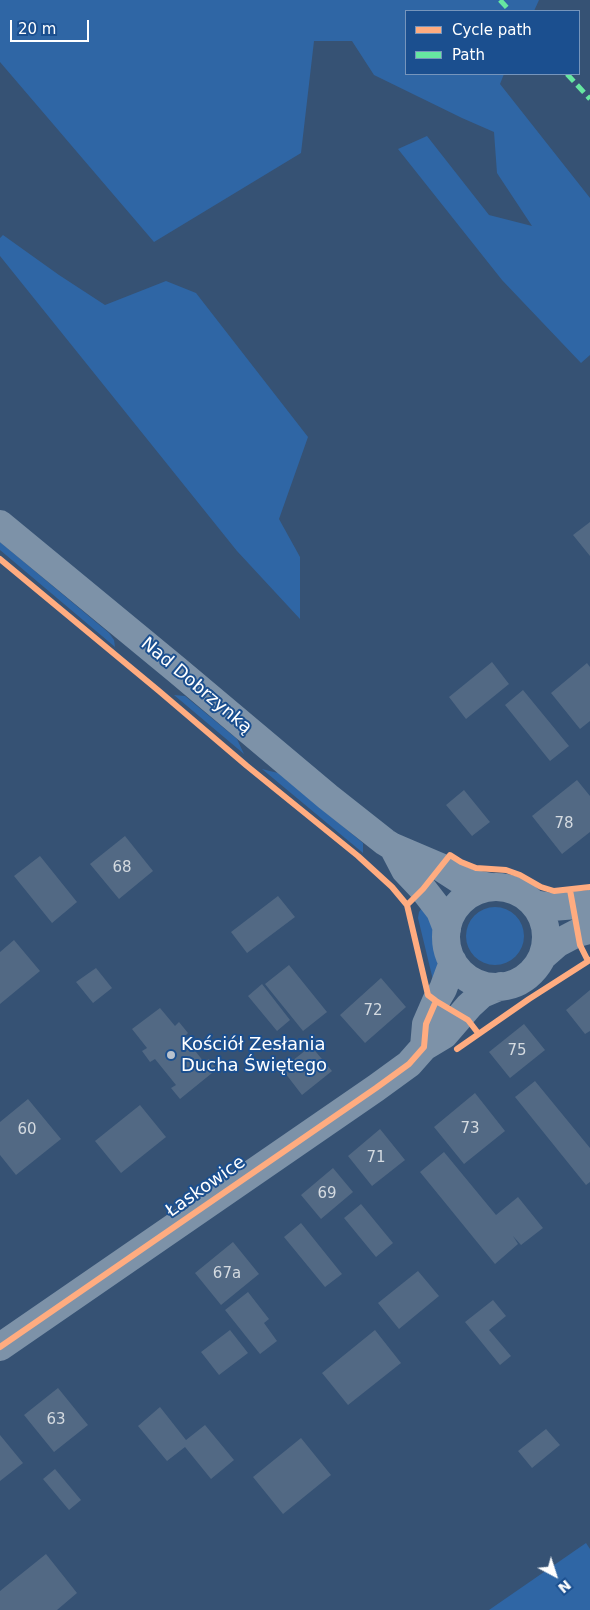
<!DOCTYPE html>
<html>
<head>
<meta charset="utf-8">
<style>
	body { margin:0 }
	#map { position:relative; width:590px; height:1610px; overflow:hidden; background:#365274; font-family:"DejaVu Sans",sans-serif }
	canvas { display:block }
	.legend { position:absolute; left:405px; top:10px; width:175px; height:65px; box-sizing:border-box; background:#1b4f8f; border:1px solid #7695bc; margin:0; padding:6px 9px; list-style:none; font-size:15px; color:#fff }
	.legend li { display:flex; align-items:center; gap:10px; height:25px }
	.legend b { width:25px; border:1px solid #7695bc }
	.north { position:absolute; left:530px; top:1550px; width:50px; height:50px; -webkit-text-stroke:4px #1b4f8f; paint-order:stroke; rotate:140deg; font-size:14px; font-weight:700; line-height:20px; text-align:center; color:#fff }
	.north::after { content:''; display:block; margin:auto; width:18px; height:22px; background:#fff; clip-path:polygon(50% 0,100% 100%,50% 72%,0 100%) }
	.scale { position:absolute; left:10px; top:20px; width:79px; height:22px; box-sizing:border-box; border:2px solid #fff; border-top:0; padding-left:6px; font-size:15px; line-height:18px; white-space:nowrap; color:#fff; -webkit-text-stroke:4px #1b4f8f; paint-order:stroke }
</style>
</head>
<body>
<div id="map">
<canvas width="590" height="1610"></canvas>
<ul class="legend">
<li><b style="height:6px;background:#ffac80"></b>Cycle path</li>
<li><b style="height:6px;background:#66e7a1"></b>Path</li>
</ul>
<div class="north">N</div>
<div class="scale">20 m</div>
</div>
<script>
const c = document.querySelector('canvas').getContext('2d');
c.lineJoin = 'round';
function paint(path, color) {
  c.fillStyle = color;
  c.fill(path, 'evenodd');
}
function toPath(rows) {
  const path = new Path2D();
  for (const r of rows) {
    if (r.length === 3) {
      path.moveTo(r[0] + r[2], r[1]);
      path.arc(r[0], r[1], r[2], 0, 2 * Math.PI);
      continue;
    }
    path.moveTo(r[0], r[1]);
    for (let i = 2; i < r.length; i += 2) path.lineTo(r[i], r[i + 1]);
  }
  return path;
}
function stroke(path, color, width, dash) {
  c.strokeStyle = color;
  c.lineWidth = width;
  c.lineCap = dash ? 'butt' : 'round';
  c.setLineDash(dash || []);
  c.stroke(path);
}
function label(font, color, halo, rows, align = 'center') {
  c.font = font + ' "DejaVu Sans",sans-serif';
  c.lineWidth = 4;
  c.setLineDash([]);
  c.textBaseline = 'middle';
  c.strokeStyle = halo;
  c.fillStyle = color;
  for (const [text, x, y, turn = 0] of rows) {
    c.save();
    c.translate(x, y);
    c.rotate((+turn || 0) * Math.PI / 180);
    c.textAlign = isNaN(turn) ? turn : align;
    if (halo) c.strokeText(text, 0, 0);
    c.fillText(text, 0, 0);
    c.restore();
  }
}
const green = toPath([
	[0,0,539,0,534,11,406,11,406,74,504,74,500,84,590,198,590,355,581,363,502,280,398,149,427,136,489,215,532,226,497,173,494,132,462,118,374,75,352,41,314,41,301,153,154,242,0,62],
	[3,235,59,275,105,305,166,281,196,293,308,437,279,519,300,557,300,619,237,551,0,256,0,238],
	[0,542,109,633,114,640,115,647,0,550],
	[174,695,185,696,237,739,244,754],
	[262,769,278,773,363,843,363,853],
	[424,905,434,932,438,962,436,973,433,980,418,918,419,912],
	[495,936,29],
	[586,1543,590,1549,590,1610,489,1610]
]);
const building = toPath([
	[590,522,590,556,573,535],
	[492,662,509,684,466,719,449,697],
	[587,663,590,667,590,721,580,729,551,693],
	[523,690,569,746,550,761,505,705],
	[577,780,590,796,590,832,562,854,532,816],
	[464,790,490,822,472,836,446,805],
	[125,836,153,871,119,899,90,864],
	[40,856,77,902,52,923,14,876],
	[278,896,295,917,247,953,231,932],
	[14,940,40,971,0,1004,0,952],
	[289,965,327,1012,303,1031,265,984],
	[96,968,112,988,93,1003,76,982],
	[381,978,406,1007,365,1043,340,1015],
	[262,984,290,1020,277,1031,248,996],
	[590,990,590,1031,585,1034,566,1010],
	[160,1008,175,1026,179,1022,188,1033,184,1037,204,1062,209,1059,217,1069,180,1099,171,1088,176,1085,155,1059,150,1062,142,1051,147,1048,132,1029],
	[524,1024,545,1050,510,1078,489,1052],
	[311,1046,332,1071,302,1095,282,1069],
	[535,1081,590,1148,590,1182,586,1185,515,1097],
	[475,1093,505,1131,464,1164,434,1127],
	[28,1099,61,1139,16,1175,0,1155,0,1122],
	[140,1105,166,1137,121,1173,95,1141],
	[380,1129,405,1160,372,1186,348,1156],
	[444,1152,496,1215,518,1197,543,1228,521,1245,513,1236,518,1244,495,1264,420,1172],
	[333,1168,353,1192,321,1219,301,1195],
	[361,1204,393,1243,376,1257,344,1218],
	[301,1223,342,1274,325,1287,284,1237],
	[233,1242,259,1274,221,1305,195,1273],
	[418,1271,439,1296,399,1329,378,1303],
	[248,1292,269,1319,264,1323,277,1341,260,1354,225,1310],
	[493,1300,506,1316,489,1330,511,1356,500,1365,465,1322],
	[230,1330,248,1353,219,1375,201,1352],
	[375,1330,401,1363,348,1405,322,1373],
	[58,1388,88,1425,54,1452,24,1415],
	[160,1407,186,1440,205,1425,234,1460,211,1479,185,1447,167,1461,138,1426],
	[546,1429,560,1445,532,1468,518,1451],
	[0,1435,23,1463,0,1481],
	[301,1438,331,1475,283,1514,253,1477],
	[55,1469,81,1500,69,1510,43,1479],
	[46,1554,77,1593,57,1610,0,1610,0,1591]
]);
const tertiary = toPath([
	[0,524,177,670,328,797,385,842,393,847,440,867,457,878,469,883,491,887],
	[393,847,405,870,423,889,440,911,447,929],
	[496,937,50],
	[534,904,552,907,590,904],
	[542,957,558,943,577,933,590,930],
	[424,1047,426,1024,436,1001,443,989,453,962],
	[0,1347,376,1088,409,1064,424,1047,444,1035,469,1006,482,994,501,986]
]);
const quiet = toPath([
	[500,0,510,11],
	[567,74,590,99]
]);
const cycleway = toPath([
	[0,559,159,691,247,766,358,856,392,887,407,905,428,995,436,1001,468,1020,478,1033],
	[570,890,580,945,588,961],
	[407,905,423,889,450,855,461,862,476,868,506,870,520,875,541,887,554,891,590,887],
	[457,1049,529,999,590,960],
	[0,1347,376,1088,409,1064,424,1047,426,1024,436,1001]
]);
const markers = [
	[171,1055,5,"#b9c2ce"]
];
const numberNames = [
	["78",564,824],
	["68",122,868],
	["72",373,1011],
	["75",517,1051],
	["73",470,1129],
	["60",27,1130],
	["71",376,1158],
	["69",327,1194],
	["67a",227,1274],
	["63",56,1420]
];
const streetNames = [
	["Nad Dobrzynką",196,686,40],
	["Łaskowice",206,1187,-35]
];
const poiNames = [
	["Kościół Zesłania",181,1045],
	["Ducha Świętego",181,1066]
];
paint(green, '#2f66a5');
paint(building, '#526984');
stroke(tertiary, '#7d92a8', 28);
stroke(quiet, '#66e7a1', 5, [10, 5]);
stroke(cycleway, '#ffac80', 6);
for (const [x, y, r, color] of markers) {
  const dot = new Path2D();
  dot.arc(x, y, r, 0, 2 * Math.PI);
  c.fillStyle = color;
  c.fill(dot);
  stroke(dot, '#1b4f8f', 2);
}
label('15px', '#d4dae0', null, numberNames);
label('18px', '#fff', '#1b4f8f', streetNames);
label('18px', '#fff', '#1b4f8f', poiNames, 'left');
</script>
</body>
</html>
